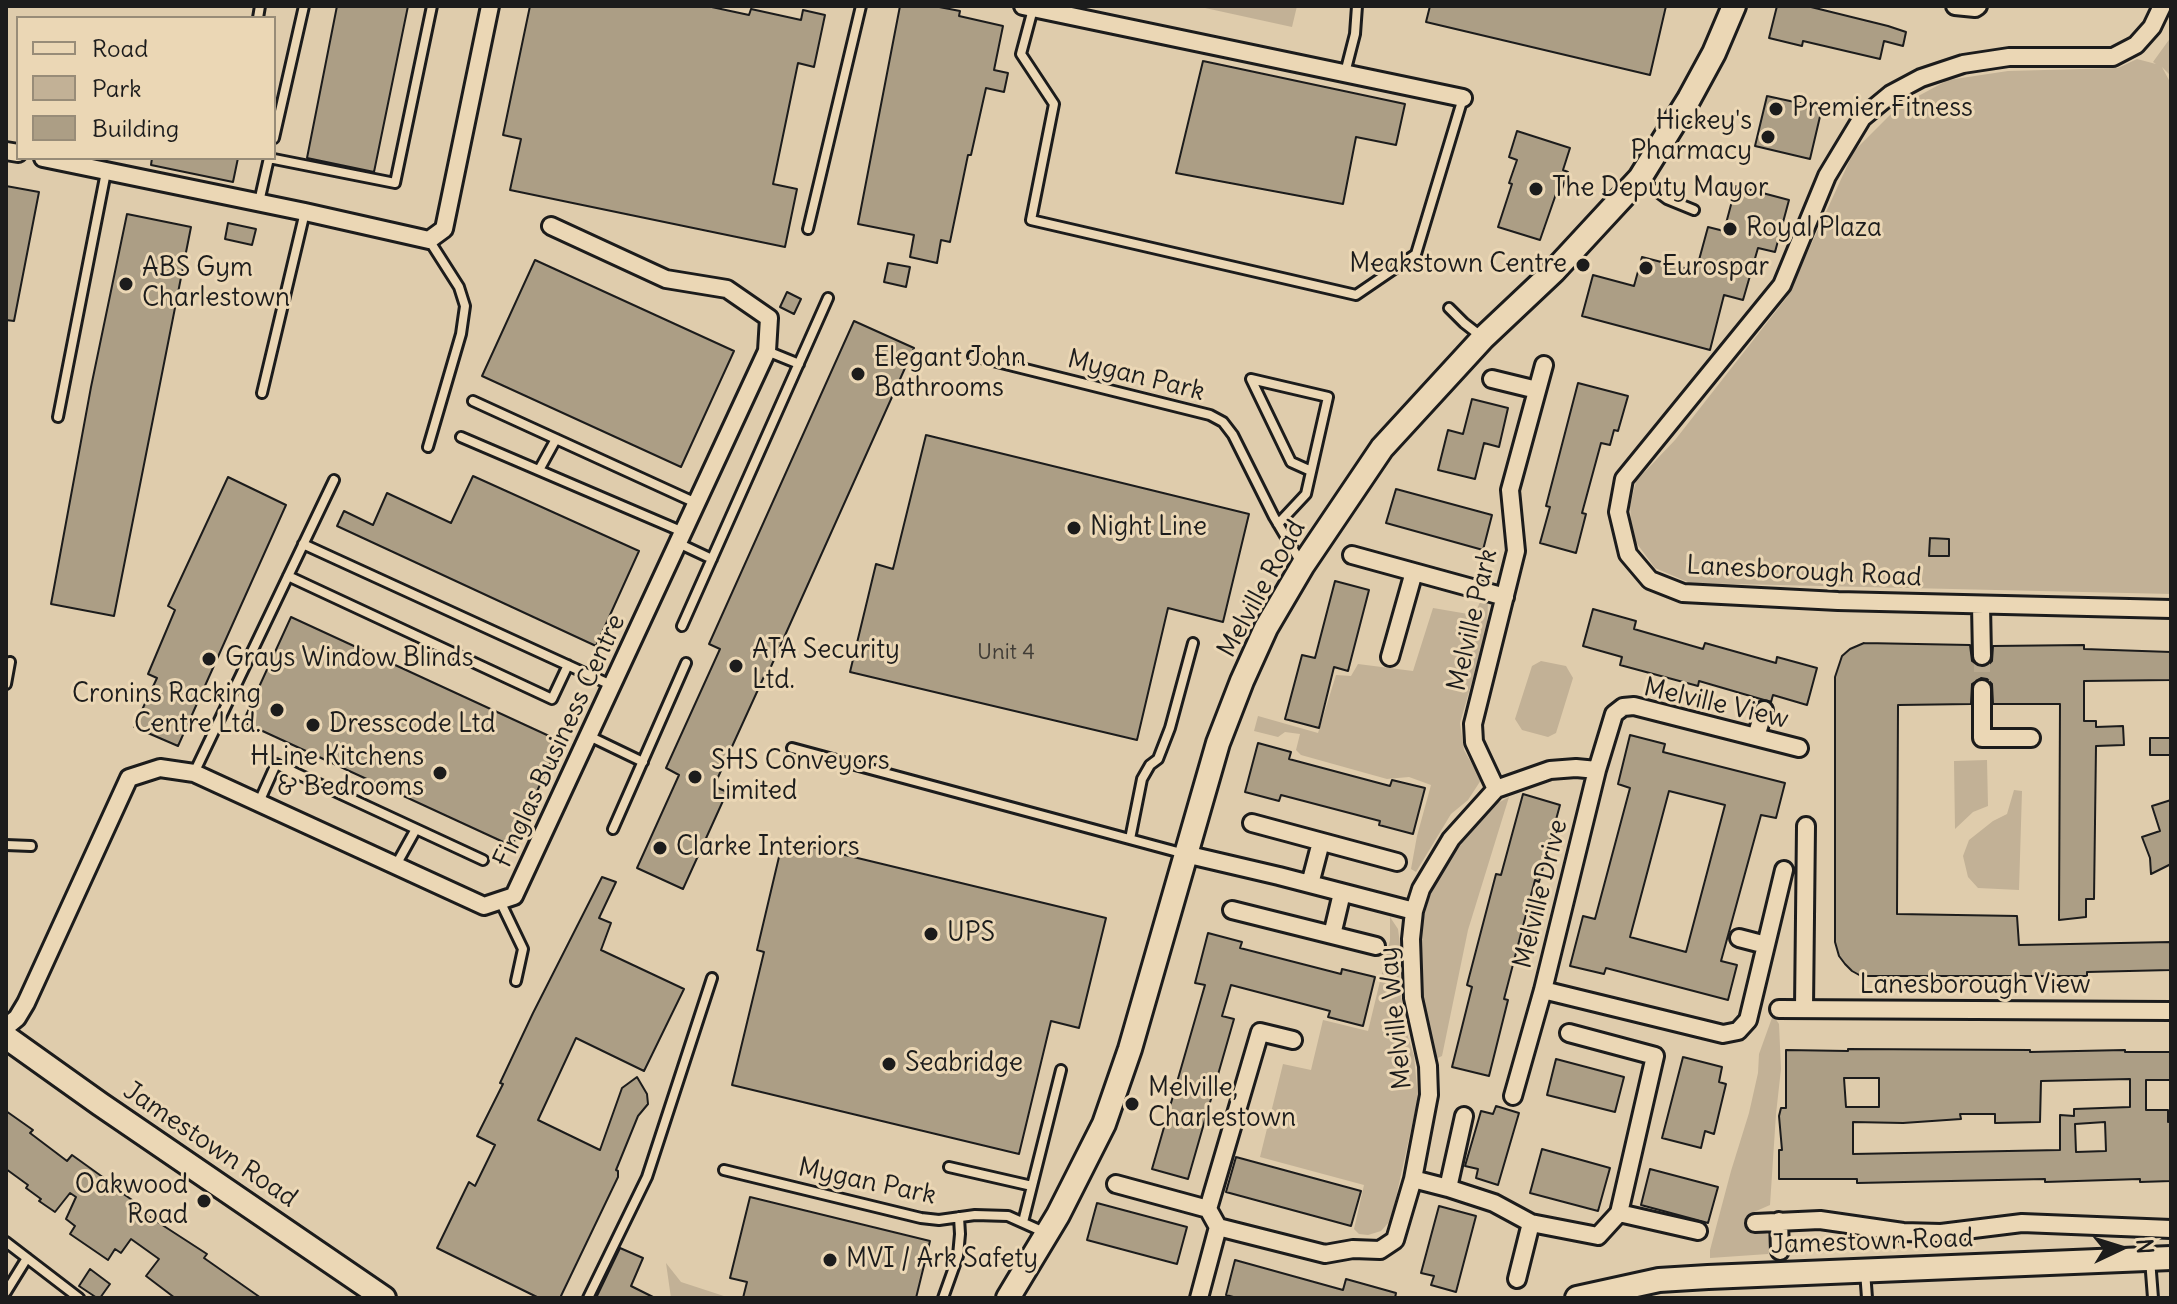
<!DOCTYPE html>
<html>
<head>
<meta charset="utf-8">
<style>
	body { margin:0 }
	#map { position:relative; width:2177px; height:1304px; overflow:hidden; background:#dfccac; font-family:Delius,sans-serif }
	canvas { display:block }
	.frame { position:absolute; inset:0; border:8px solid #1c1c1c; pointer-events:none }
	.legend { position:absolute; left:16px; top:16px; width:260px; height:144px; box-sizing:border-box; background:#ebd7b5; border:2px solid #988c78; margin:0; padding:10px 14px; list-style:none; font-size:24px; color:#1c1c1c }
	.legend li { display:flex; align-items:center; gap:16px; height:40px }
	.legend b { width:40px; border:2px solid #988c78 }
	.north { position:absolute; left:2081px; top:1208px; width:80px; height:80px; -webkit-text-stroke:6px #ebd7b5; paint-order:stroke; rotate:86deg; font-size:22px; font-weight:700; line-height:32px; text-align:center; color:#1c1c1c }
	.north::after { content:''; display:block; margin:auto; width:28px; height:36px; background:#1c1c1c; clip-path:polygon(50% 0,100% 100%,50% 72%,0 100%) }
</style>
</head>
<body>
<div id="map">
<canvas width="2177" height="1304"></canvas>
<div class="frame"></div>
<ul class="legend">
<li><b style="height:10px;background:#ebd7b5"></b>Road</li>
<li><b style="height:22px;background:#c2b196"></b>Park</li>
<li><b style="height:22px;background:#ac9e85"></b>Building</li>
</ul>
<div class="north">N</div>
</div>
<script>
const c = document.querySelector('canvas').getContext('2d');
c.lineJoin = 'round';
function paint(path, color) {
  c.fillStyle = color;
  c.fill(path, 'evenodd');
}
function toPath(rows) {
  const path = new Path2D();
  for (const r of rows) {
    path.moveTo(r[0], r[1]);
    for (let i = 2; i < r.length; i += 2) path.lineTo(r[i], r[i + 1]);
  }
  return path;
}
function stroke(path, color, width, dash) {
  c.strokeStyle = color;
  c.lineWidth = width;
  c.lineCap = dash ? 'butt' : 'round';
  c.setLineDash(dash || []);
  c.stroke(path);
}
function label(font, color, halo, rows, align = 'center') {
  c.font = font + ' Delius,sans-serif';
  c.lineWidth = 6;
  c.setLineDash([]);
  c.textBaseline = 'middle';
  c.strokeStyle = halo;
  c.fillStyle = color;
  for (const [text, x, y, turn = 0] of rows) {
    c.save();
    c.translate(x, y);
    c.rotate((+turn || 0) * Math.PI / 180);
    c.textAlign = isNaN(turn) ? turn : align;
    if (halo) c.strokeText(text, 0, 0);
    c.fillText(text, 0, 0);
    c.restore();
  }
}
const green = toPath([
	[1196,6,1297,6,1292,27],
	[2171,37,2171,76,2162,67,2171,84,2171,594,1690,583,1655,568,1632,537,1630,506,1636,481,1675,440,1787,297,1854,151,1898,107,1948,80,2008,71,2118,68,2137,59,2156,64,2153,62],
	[1482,598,1488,600,1487,630,1460,723,1464,750,1481,780,1468,800,1451,814,1416,872,1411,869,1417,836,1431,785,1409,777,1387,779,1301,755,1296,750,1300,734,1285,732,1278,737,1254,731,1258,716,1318,733,1336,675,1351,676,1358,664,1413,671,1433,608,1474,615],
	[1541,661,1566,666,1573,678,1556,733,1548,737,1522,730,1515,719,1532,666],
	[1987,760,1988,806,1973,812,1955,829,1954,761],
	[2014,790,2022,791,2019,890,1978,888,1968,877,1963,856,1969,840,1993,821,2007,814],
	[1509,797,1468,930,1442,1056,1431,1061,1421,1002,1419,956,1423,921,1429,898,1455,847,1490,807],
	[1390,917,1398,929,1400,944,1399,971,1401,996,1406,1031,1414,1056,1418,1098,1391,1220,1381,1231,1368,1235,1359,1234,1354,1229,1364,1185,1260,1157,1283,1064,1311,1070,1323,1020,1368,1031,1390,940],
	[1773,1015,1779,1024,1781,1069,1776,1114,1770,1205,1754,1212,1754,1230,1758,1229,1771,1236,1771,1248,1768,1254,1710,1258,1710,1250,1731,1171,1749,1113,1758,1073,1759,1054],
	[666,1263,681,1282,730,1298,671,1298]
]);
const building = toPath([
	[337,6,408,6,374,172,307,158,337,6],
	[530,6,707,6,749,15,751,9,801,20,803,10,825,15,814,67,798,63,773,184,797,189,785,247,510,190,521,139,503,135,530,6],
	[900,6,934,6,960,11,959,16,1003,26,994,70,1008,73,1004,92,986,88,971,155,968,155,950,242,941,240,937,263,910,257,914,235,858,224,900,6],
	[1430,6,1666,6,1650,75,1426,22,1430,6],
	[1777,6,1807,6,1888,26,1906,32,1903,46,1884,41,1880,59,1803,41,1802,46,1769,38,1777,6],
	[1203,61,1405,104,1396,145,1356,137,1343,204,1176,173,1203,61],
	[1767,96,1822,108,1810,159,1755,146,1767,96],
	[1517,131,1570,148,1563,170,1568,172,1564,183,1560,195,1556,194,1540,240,1498,227,1512,184,1509,183,1517,160,1509,157,1517,131],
	[152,158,238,158,233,182,151,165,152,158],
	[6,186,39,192,14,321,6,320,6,186],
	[1736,186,1789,200,1775,252,1758,248,1743,300,1724,295,1710,350,1582,316,1593,275,1634,286,1642,257,1696,271,1708,227,1724,231,1736,186],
	[127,214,191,227,114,616,51,604,91,387,127,214],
	[228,223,256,229,252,245,225,239,228,223],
	[535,260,734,351,681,467,482,376,535,260],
	[888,263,910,267,906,287,884,282,888,263],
	[787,292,801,299,794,314,780,307,787,292],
	[854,321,914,348,769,671,767,670,714,786,727,792,683,889,637,868,679,775,666,768,720,649,709,644,854,321],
	[1578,383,1628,396,1618,431,1614,430,1610,445,1601,443,1582,513,1586,514,1576,553,1540,543,1550,507,1546,506,1578,383],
	[1472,399,1508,408,1499,447,1484,443,1475,479,1438,470,1448,430,1463,434,1472,399],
	[926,435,1249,514,1223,622,1168,608,1137,740,850,672,876,564,893,569,926,435],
	[473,476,639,551,596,646,337,526,344,511,373,525,387,493,451,523,473,476],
	[228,477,286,505,178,746,134,727,157,678,148,674,175,610,168,606,228,477],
	[1396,489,1492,515,1483,550,1386,523,1396,489],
	[1930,538,1949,539,1949,556,1929,556,1930,538],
	[1335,581,1369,590,1348,671,1334,667,1319,728,1285,719,1302,655,1315,658,1335,581],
	[1593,609,1636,621,1634,629,1703,649,1705,643,1776,663,1777,657,1817,668,1807,705,1773,695,1771,702,1699,681,1698,686,1620,665,1622,657,1583,646,1593,609],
	[291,617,560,741,512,846,243,722,291,617],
	[1864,643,1970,645,1972,661,1981,667,1987,666,1992,661,1993,646,2084,645,2084,649,2171,652,2171,680,2084,681,2084,721,2096,721,2096,727,2123,726,2124,745,2096,746,2094,899,2086,899,2086,917,2059,920,2060,704,1993,704,1992,684,1987,679,1981,678,1972,684,1971,704,1898,705,1897,914,2017,916,2019,945,2171,942,2171,970,2087,972,2087,976,1861,976,1852,971,1845,964,1839,956,1835,942,1835,677,1842,656,1850,649,1864,643],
	[1630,735,1665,744,1663,752,1785,783,1776,818,1761,815,1721,961,1737,965,1728,1000,1606,968,1604,974,1570,966,1583,916,1595,919,1630,788,1618,784,1630,735],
	[1669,791,1725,805,1686,952,1630,937,1669,791],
	[2150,738,2170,738,2170,755,2150,755,2150,738],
	[1258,743,1291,752,1289,759,1390,786,1392,780,1425,788,1413,834,1379,825,1380,821,1281,795,1279,801,1245,792,1258,743],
	[1523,794,1560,805,1539,882,1535,880,1504,999,1508,1000,1489,1076,1452,1067,1472,987,1467,985,1496,874,1501,875,1523,794],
	[2171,800,2171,864,2151,874,2150,858,2142,837,2160,831,2152,806,2171,800],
	[783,840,1106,918,1079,1028,1051,1021,1019,1154,732,1085,764,952,757,950,783,840],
	[602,877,616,882,599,918,611,923,601,950,684,989,644,1071,576,1038,538,1120,600,1150,622,1088,637,1077,647,1094,648,1104,638,1116,616,1170,618,1171,618,1177,560,1298,539,1298,437,1248,469,1182,475,1186,495,1145,477,1136,503,1084,500,1083,533,1013,602,877],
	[1208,933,1242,942,1240,948,1341,974,1342,969,1375,977,1363,1026,1328,1017,1330,1011,1231,985,1222,1016,1234,1019,1188,1179,1152,1169,1205,985,1195,983,1208,933],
	[1848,1049,2030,1050,2030,1052,2125,1050,2125,1052,2171,1052,2171,1080,2146,1080,2146,1110,2168,1110,2168,1122,2171,1121,2171,1181,2140,1182,2140,1179,2045,1182,2045,1179,1857,1183,1857,1179,1779,1179,1779,1150,1782,1150,1779,1116,1781,1108,1786,1108,1786,1050,1848,1051,1848,1049],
	[1844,1078,1879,1078,1879,1107,1846,1107,1844,1078],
	[2130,1079,2130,1107,2074,1109,2074,1116,2060,1115,2060,1150,1853,1154,1853,1122,1903,1123,1961,1119,1960,1114,1995,1114,1995,1123,2040,1122,2041,1081,2130,1079],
	[2105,1122,2106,1151,2076,1152,2075,1124,2105,1122],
	[1683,1057,1722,1067,1719,1082,1726,1084,1714,1134,1705,1131,1701,1148,1662,1138,1683,1057],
	[1556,1059,1624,1077,1615,1112,1547,1095,1556,1059],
	[1496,1106,1519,1113,1498,1185,1476,1178,1478,1169,1465,1166,1481,1111,1493,1114,1496,1106],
	[6,1111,33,1130,30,1133,67,1161,72,1155,104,1178,103,1180,138,1204,136,1208,207,1254,204,1258,261,1298,175,1298,146,1276,159,1259,131,1239,121,1253,115,1249,108,1260,70,1234,75,1226,66,1219,76,1197,70,1193,55,1212,39,1201,41,1199,26,1188,28,1185,6,1169,6,1111],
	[1542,1149,1610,1168,1598,1211,1530,1193,1542,1149],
	[1236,1157,1361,1191,1351,1226,1226,1192,1236,1157],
	[1650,1169,1718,1187,1708,1223,1641,1205,1650,1169],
	[750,1197,930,1241,916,1298,743,1298,747,1282,730,1278,750,1197],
	[1097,1203,1187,1227,1177,1264,1087,1240,1097,1203],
	[1439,1206,1476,1216,1456,1292,1431,1285,1434,1276,1421,1273,1439,1206],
	[620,1248,643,1258,631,1286,655,1298,596,1298,620,1248],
	[1235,1260,1343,1290,1346,1279,1396,1293,1395,1298,1237,1298,1226,1295,1235,1260],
	[90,1269,110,1284,100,1298,97,1298,79,1286,90,1269]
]);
const streetTunnel = toPath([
	[1982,656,1982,689]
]);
const lane = toPath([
	[1033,9,1021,54,1054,104,1031,220,1356,295,1416,254,1463,98],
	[258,18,260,6],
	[1345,73,1355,34,1357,6],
	[274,138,304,6],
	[269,158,395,183,432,6],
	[1643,181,1667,199,1694,210],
	[259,202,269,158],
	[808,229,861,6],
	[1449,308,1464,323,1482,337],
	[767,351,799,364],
	[973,356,1210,415,1223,422,1233,435,1274,517,1300,561],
	[262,393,305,212],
	[473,401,696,503],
	[58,417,106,172],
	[461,437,683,532],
	[428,447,461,334,465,306,459,287,429,240],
	[539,470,556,439],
	[1278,524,1306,494,1328,397,1251,379,1291,462,1311,471],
	[678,543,712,559],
	[303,544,611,685],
	[288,576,552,699,568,665],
	[682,626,828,298],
	[6,684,10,662],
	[589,736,643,762],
	[792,748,1185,854],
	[194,773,334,480],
	[259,802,276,764,483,860],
	[613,829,686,663],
	[1130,839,1142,779,1150,765,1158,759,1170,728,1193,643],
	[6,845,31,846],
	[396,865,416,829],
	[500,901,523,949,516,981],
	[949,1167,1032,1186],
	[724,1170,921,1218,939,1220,975,1215,1008,1216,1046,1233],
	[1023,1222,1061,1070],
	[6,1242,79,1298],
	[2150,1259,2153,1298],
	[1865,1271,1867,1298],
	[6,1292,27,1258],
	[588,1298,647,1177,712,978],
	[943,1298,958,1256,960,1234,959,1217]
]);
const street = toPath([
	[1023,6,1463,98],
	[1955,6,1975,8,1978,6],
	[2162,6,2152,27,2136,45,2113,57,2009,57,1963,64,1921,78,1891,94,1862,118,1827,176,1782,285,1624,479,1618,512,1628,554,1650,580,1683,593,1838,601,2171,609],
	[6,151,18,153],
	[43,158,305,212,429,240,444,229,490,6],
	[1492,379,1537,390],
	[1352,555,1505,597],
	[1981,605,1982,656],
	[1390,657,1414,572],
	[1982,689,1982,738,2031,738],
	[1756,737,1764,710],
	[1496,789,1474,742,1473,724,1516,551,1510,490,1544,365],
	[1252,823,1397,862],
	[1185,854,1279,876,1414,911],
	[1310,884,1321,842],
	[1232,910,1376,946],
	[1332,935,1342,893],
	[1739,938,1766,945],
	[1543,990,1723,1034,1738,1031,1748,1020,1784,870],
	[1804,1008,1806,826],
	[1779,1009,2171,1011],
	[6,1027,17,1018,26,1003,129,778,160,768,194,773,484,906,514,896,767,351,769,318,727,289,666,279,551,226],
	[1569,1033,1655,1056,1619,1213],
	[1513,1096,1543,990,1597,770,1614,714,1623,707,1634,706,1799,748],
	[1413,1179,1448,1188,1494,1203,1531,1223,1598,1236,1619,1213,1698,1231],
	[1116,1184,1208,1209],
	[1448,1188,1464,1116],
	[1779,1221,1780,1251],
	[1755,1223,1820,1220,1903,1232,1941,1233,2022,1223,2171,1229],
	[1218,1227,1325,1254,1353,1249,1380,1250,1395,1240,1413,1179,1429,1095,1428,1066,1413,998,1411,939,1414,911,1421,889,1451,839,1496,789,1550,770,1576,768,1597,770],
	[1218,1227,1208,1209,1260,1032,1293,1040],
	[1517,1279,1531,1223],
	[1199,1298,1218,1227]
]);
const secondary = toPath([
	[6,1037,100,1104,384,1298],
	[1008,1298,1058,1215,1104,1124,1130,1049,1218,743,1242,681,1266,628,1303,565,1382,448,1483,338,1554,271,1640,178,1689,99,1714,53,1734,6],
	[1577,1298,1659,1280,1708,1277,2171,1258]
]);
const markers = [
	[1776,109,8,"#1c1c1c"],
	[1768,137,8,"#1c1c1c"],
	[1536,189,8,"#1c1c1c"],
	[1730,229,8,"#1c1c1c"],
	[1583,265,8,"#1c1c1c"],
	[1646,268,8,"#1c1c1c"],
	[126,284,8,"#1c1c1c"],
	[858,374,8,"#1c1c1c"],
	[1074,528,8,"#1c1c1c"],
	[209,659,8,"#1c1c1c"],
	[736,666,8,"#1c1c1c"],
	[277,710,8,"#1c1c1c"],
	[313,725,8,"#1c1c1c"],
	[440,773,8,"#1c1c1c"],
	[695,777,8,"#1c1c1c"],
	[660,848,8,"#1c1c1c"],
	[931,934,8,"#1c1c1c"],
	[889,1064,8,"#1c1c1c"],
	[1132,1104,8,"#1c1c1c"],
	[204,1201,8,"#1c1c1c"],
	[830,1260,8,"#1c1c1c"]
];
const numberNames = [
	["Unit 4",1006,653]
];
const poiNames = [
	["Premier Fitness",1792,109],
	["Hickey's",1752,122,"right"],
	["Pharmacy",1752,152,"right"],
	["The Deputy Mayor",1552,189],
	["Royal Plaza",1746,229],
	["Meakstown Centre",1567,265,"right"],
	["Eurospar",1662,268],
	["ABS Gym",142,269],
	["Charlestown",142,299],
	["Elegant John",874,359],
	["Bathrooms",874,389],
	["Night Line",1090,528],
	["ATA Security",752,651],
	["Ltd.",752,681],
	["Grays Window Blinds",225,659],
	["Cronins Racking",261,695,"right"],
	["Centre Ltd.",261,725,"right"],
	["Dresscode Ltd",329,725],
	["HLine Kitchens",424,758,"right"],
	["& Bedrooms",424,788,"right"],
	["SHS Conveyors",711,762],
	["Limited",711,792],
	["Clarke Interiors",676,848],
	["UPS",947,934],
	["Seabridge",905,1064],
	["Melville,",1148,1089],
	["Charlestown",1148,1119],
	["Oakwood",188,1186,"right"],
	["Road",188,1216,"right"],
	["MVI / Ark Safety",846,1260]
];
const streetNames = [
	["Mygan Park",1136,376,14],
	["Lanesborough Road",1804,572,3],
	["Melville Road",1262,589,-61],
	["Melville Park",1473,620,-77],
	["Melville View",1716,704,13],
	["Finglas Business Centre",560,741,-65],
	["Melville Drive",1541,894,-76],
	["Lanesborough View",1975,986],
	["Melville Way",1396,1018,-96],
	["Jamestown Road",210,1145,34],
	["Mygan Park",867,1182,12],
	["Jamestown Road",1872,1242,-2]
];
paint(green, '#c2b196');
paint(building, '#ac9e85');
stroke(building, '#1c1c1c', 2);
stroke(streetTunnel, '#b8a98f', 16, [16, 8]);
stroke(lane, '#1c1c1c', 14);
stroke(street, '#1c1c1c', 22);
stroke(secondary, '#1c1c1c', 28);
stroke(lane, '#ebd7b5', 8);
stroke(street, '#ebd7b5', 16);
stroke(secondary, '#ebd7b5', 22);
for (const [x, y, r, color] of markers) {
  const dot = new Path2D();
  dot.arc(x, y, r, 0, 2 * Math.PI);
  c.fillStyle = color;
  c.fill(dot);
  stroke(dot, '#ebd7b5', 3);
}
label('22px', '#403c36', null, numberNames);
label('26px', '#1c1c1c', '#ebd7b5', poiNames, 'left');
label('26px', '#1c1c1c', '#ebd7b5', streetNames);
</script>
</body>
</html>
